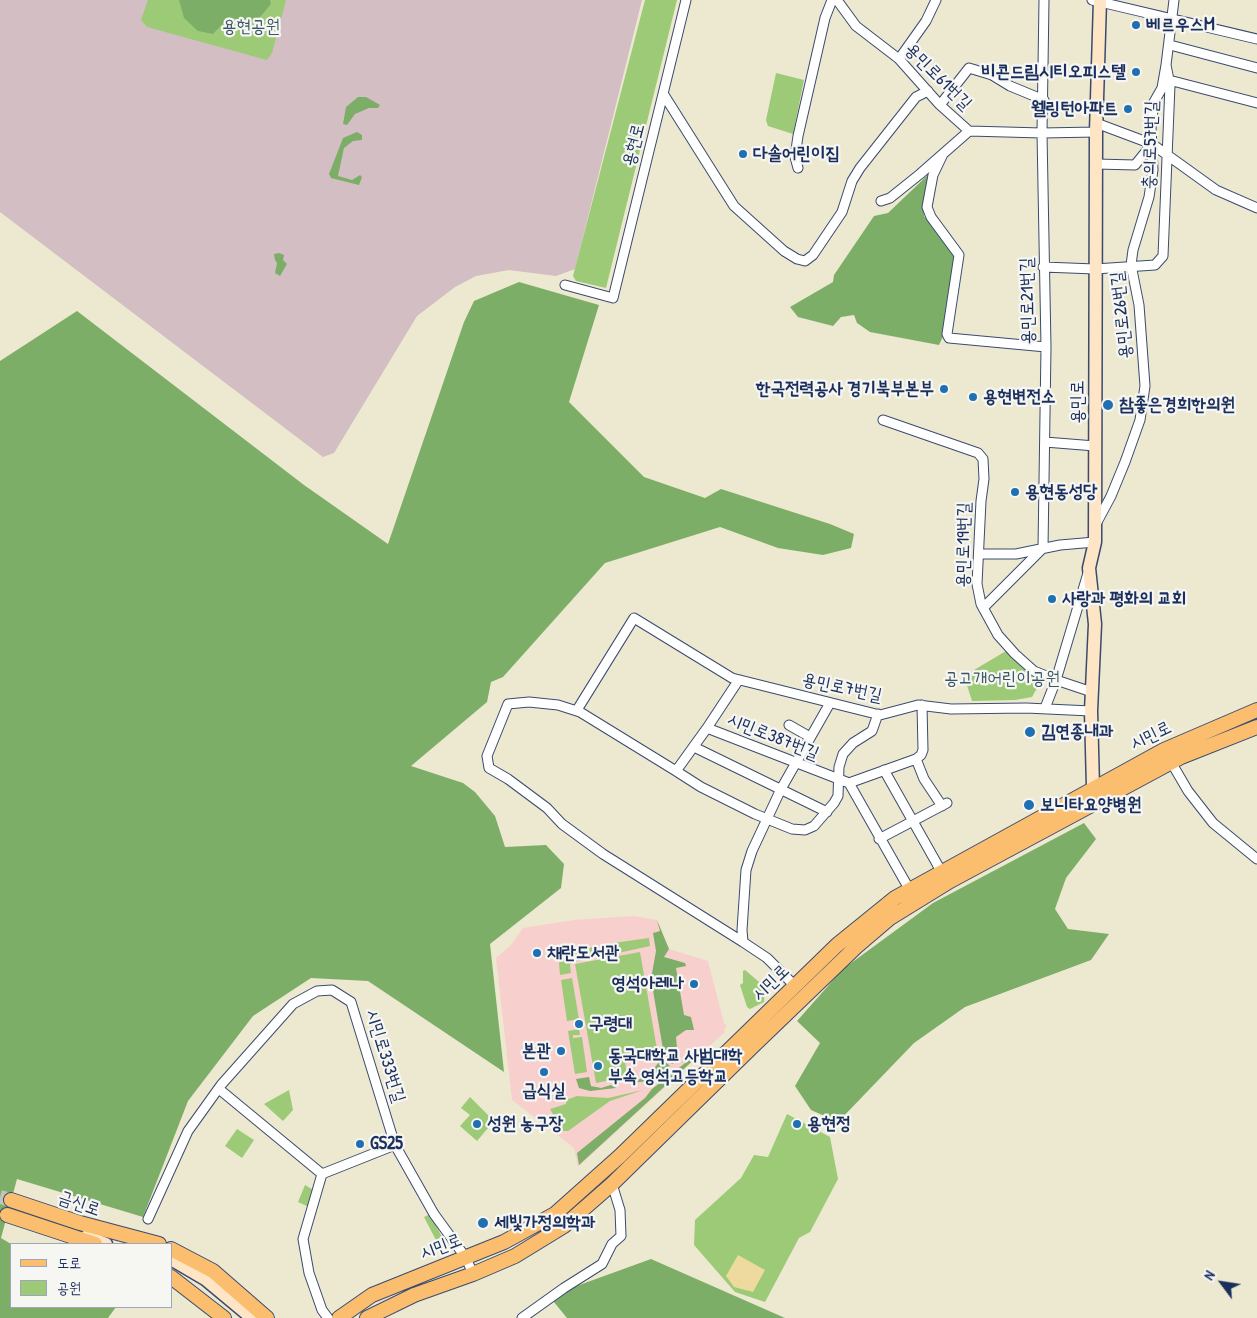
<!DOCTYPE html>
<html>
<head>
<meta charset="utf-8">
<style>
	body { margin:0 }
	#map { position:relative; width:1257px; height:1318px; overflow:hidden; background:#ede8d0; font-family:"Patrick Hand","Poor Story",sans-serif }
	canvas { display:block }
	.legend { position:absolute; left:10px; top:1243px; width:162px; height:65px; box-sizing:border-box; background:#f6f6f2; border:1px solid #9ea6b7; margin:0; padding:6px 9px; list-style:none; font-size:15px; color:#1b2f5e }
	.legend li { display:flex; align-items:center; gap:10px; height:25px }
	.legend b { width:25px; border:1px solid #9ea6b7 }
	.north { position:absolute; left:1197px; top:1258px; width:50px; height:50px; -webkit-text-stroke:4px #f6f6f2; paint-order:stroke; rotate:301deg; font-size:14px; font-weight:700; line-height:20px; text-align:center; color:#1b2f5e }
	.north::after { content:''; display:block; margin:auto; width:18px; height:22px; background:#1b2f5e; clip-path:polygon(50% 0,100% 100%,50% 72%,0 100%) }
</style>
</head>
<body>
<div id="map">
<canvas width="1257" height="1318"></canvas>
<ul class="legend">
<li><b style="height:6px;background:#fabe6e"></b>도로</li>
<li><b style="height:14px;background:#9cca77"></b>공원</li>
</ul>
<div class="north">N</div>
</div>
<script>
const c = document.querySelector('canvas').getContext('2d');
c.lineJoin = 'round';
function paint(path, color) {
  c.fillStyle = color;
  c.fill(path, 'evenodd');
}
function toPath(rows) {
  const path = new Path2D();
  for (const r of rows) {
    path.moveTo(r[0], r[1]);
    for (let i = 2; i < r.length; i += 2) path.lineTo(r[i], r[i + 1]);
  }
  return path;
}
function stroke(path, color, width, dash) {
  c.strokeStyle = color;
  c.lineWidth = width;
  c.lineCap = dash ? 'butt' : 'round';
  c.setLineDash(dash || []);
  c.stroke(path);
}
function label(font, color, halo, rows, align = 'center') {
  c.font = font + ' "Patrick Hand","Poor Story",sans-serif';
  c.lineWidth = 4.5;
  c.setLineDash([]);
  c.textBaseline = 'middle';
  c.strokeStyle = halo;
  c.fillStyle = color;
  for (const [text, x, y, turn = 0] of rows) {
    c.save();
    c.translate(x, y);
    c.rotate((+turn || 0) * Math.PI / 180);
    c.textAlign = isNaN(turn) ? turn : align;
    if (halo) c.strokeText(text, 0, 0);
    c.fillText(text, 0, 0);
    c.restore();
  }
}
const built = toPath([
	[634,916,657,920,669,949,708,961,724,1023,727,1026,724,1029,725,1032,578,1167,574,1148,512,1100,496,958,510,946,523,928,574,920]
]);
const industrial = toPath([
	[0,0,642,0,575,269,556,276,509,270,476,276,455,287,417,316,334,453,323,457,0,212]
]);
const green = toPath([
	[148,0,286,0,272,53,267,60,147,27,141,20],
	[645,0,677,0,606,288,576,281,573,276],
	[776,73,804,80,793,134,768,126,766,120],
	[1006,651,1042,679,1032,697,1015,700,972,701,964,676],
	[649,938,650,946,609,955,606,944],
	[593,947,595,958,572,962,570,965,571,973,560,975,559,963,566,953],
	[640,952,658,1055,625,1061,627,1077,596,1083,575,964],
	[745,970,765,987,764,1002,750,1009,747,1007,740,985,743,983,743,971],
	[572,978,579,1019,567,1021,561,980],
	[579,1029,580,1035,573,1035,573,1038,582,1037,587,1072,575,1074,568,1031],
	[289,1090,293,1110,283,1121,264,1104],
	[643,1090,610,1101,568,1131,563,1131,550,1109,566,1104,566,1100,577,1096,608,1098],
	[470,1097,494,1121,477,1141,460,1126,470,1115,461,1108],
	[787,1114,830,1137,838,1179,810,1232,799,1238,765,1302,735,1292,694,1245,695,1220,741,1178,754,1155,768,1157],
	[237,1129,254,1140,242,1158,225,1146],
	[305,1185,315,1191,309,1207,298,1202],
	[430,1214,444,1241,438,1244,424,1217]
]);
const forest = toPath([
	[179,0,270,0,271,4,260,17,250,23,229,17,213,34,198,31,184,18],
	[358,97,366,97,380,105,378,108,369,108,355,114,347,125,343,124,346,107],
	[357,132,362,135,362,140,353,141,344,148,338,176,352,180,360,175,362,177,359,185,331,178,329,174,343,138],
	[931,172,924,216,959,257,947,328,939,345,870,332,857,323,854,315,841,317,833,326,798,317,790,307,833,282,834,275,874,216,888,213],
	[279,253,284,255,283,260,287,264,280,276,275,273,277,263,275,260,274,254],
	[519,282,599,305,569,402,644,477,705,498,721,489,830,524,854,534,851,548,823,555,778,548,720,527,605,563,503,677,491,682,487,702,411,766,463,783,475,792,495,816,505,847,546,845,564,864,561,888,490,944,504,1072,368,981,311,978,253,1016,188,1101,143,1217,17,1179,1,1238,11,1244,11,1307,116,1307,108,1318,0,1318,0,361,77,311,304,485,388,544,464,322,474,301],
	[1084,823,1096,839,1066,878,1055,909,1068,929,1109,934,1091,960,965,1007,914,1043,838,1122,811,1110,795,1086,820,1043,797,1021,843,969,933,903],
	[657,920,669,949,664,957,685,963,686,966,676,968,684,1015,691,1017,694,1030,686,1030,676,1037,678,1060,672,1064,664,1055,651,979,656,951,653,933,660,931],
	[698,1053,700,1054,579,1165,577,1153,645,1098,652,1089],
	[662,1059,670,1066,649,1081,630,1083,647,1076],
	[589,1077,591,1086,601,1088,611,1085,616,1088,590,1091,579,1088,576,1079],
	[651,1259,785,1318,567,1318,549,1296]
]);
const sand = toPath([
	[738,1255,765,1270,753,1292,734,1287,726,1276]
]);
const primaryTunnel = toPath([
	[0,1197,11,1200]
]);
const street = toPath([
	[837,0,856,26,899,59,940,105,969,131,1042,133,1096,132],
	[1092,0,1257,39],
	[1170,45,1257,68],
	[899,59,926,21,936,0],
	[1165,79,1257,103],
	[664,95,734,206,784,251,797,259,805,261,813,255,842,212,852,181,860,168,916,97,928,91],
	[940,105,969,68,992,75,1010,86,1044,100],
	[1096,123,1152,144,1216,190,1257,208],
	[943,154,933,175,927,207,931,217,959,255,947,334,949,338,1046,347],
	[1096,164,1135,165,1152,144],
	[798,168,795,157,798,136,825,18,832,0],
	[881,201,890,198,920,174,969,131],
	[1043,267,1095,269,1155,265,1163,256,1170,85,1166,65,1174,0],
	[565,285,613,298,686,0],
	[883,420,978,453,983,459,984,479,981,501,977,584,981,604,998,635,1015,654,1034,671,1056,680,1088,573],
	[1045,442,1095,446],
	[1096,524,1111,496,1125,462,1140,420,1145,386,1139,305,1131,265,1133,250,1149,197,1153,170,1151,127,1154,102,1162,88,1166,65],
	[1043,548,1046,347,1042,133,1044,0],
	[979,554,1016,554,1060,545,1095,542],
	[983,608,1041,550],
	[922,705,923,750,921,755,916,759,924,779,942,806],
	[1045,708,1056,680,1092,692],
	[577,710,634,618,732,678,880,715,918,705,951,709,1026,708,1091,711],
	[789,725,810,737],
	[707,728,738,681],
	[694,747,827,812],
	[1164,750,1188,791,1213,823,1257,859],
	[884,770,941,871],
	[676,771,701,787,755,814,792,829,805,830,814,826,834,803,838,796,839,767,843,754,853,743,872,731,878,714],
	[849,783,916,759],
	[879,839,947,803],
	[743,942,603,854,562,824,547,808,508,779,489,768,487,756,508,704,529,702,558,705,580,712,676,771,707,728,849,783,912,894],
	[795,986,767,958,743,942,742,930,746,870,752,851,781,789,830,703],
	[219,1089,322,1174],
	[148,1219,188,1131,221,1085,293,1004,317,991,332,990,351,1002,395,1145,434,1214,466,1258,473,1274],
	[328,1318,322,1310,309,1273,303,1239,322,1174,395,1145],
	[522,1318,564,1288,602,1264,612,1244,621,1236,620,1210,612,1184]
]);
const secondary = toPath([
	[1098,797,1093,787,1091,711,1095,624,1089,568,1095,542,1096,132,1100,0],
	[87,1236,106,1244],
	[171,1259,205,1279,252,1318]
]);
const primary = toPath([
	[11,1200,80,1223,159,1244],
	[7,1215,95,1244],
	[171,1249,213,1271,267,1318],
	[171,1277,224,1318],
	[339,1318,372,1295,504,1242,555,1214,620,1156,837,945,895,898,1164,750,1257,710],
	[367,1318,414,1295,473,1274,515,1256,564,1226,612,1184,753,1046,856,947,890,918,950,881,1181,757,1257,727]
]);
const markers = [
	[1136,25,5,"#1f6fb2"],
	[1136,72,5,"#1f6fb2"],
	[1128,109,5,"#1f6fb2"],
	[743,154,5,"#1f6fb2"],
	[944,389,5,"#1f6fb2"],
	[973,397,5,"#1f6fb2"],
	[1108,405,6,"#1f6fb2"],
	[1015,492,5,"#1f6fb2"],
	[1052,599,5,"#1f6fb2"],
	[1030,732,6,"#1f6fb2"],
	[1029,805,6,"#1f6fb2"],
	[537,953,5,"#1f6fb2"],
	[694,984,5,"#1f6fb2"],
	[579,1024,5,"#1f6fb2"],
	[561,1051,5,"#1f6fb2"],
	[598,1066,5,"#1f6fb2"],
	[544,1072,5,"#1f6fb2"],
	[477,1124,5,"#1f6fb2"],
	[797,1124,5,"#1f6fb2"],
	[360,1144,5,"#1f6fb2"],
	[483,1223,6,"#1f6fb2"]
];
const poiNames = [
	["베르우스M",1146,25],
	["비콘드림시티오피스텔",1126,72,"right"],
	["웰링턴아파트",1118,109,"right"],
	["다솔어린이집",753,154],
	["한국전력공사 경기북부본부",934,389,"right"],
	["용현변전소",983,397],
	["참좋은경희한의원",1119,405],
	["용현동성당",1025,492],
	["사랑과 평화의 교회",1062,599],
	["김연종내과",1041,732],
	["보니타요양병원",1040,805],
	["채란도서관",547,953],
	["영석아레나",684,984,"right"],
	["구령대",589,1024],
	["본관",551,1051,"right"],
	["동국대학교 사범대학",608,1056],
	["부속 영석고등학교",608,1077],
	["급식실",544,1091,"center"],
	["성원 농구장",487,1124],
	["용현정",807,1124],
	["GS25",370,1144],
	["세빛가정의학과",494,1223]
];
const parkNames = [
	["용현공원",251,27],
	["공고개어린이공원",1002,679]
];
const streetNames = [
	["용민로61번길",938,77,45],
	["용현로",634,145,-76],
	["충의로57번길",1151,145,-88],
	["용민로21번길",1028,301,-91],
	["용민로26번길",1122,315,-96],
	["용민로",1078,402,-90],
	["용민로19번길",964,545,-89],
	["용민로7번길",842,688,12],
	["시민로",1151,736,-26],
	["시민로387번길",773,737,22],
	["시민로",771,983,-44],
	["시민로333번길",385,1056,73],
	["금신로",79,1204,19],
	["시민로",441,1247,-21]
];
paint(built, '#f7d0cd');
paint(industrial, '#d2bec3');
paint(green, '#9cca77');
paint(forest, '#7dae68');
paint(sand, '#eeda9e');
stroke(primaryTunnel, '#c3c3b9', 14, [14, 7]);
stroke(street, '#3a4b6f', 11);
stroke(secondary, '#3a4b6f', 15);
stroke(primary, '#3a4b6f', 16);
stroke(street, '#fff', 9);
stroke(secondary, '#fde5c5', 12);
stroke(primary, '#fabe6e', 14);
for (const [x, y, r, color] of markers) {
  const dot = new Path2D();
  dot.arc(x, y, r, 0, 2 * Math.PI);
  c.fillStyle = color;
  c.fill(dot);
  stroke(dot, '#f6f6f2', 2);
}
label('bold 18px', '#1b2f5e', '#f6f6f2', poiNames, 'left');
label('18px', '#3b5664', '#f6f6f2', parkNames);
label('18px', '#1b2f5e', '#f6f6f2', streetNames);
</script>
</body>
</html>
